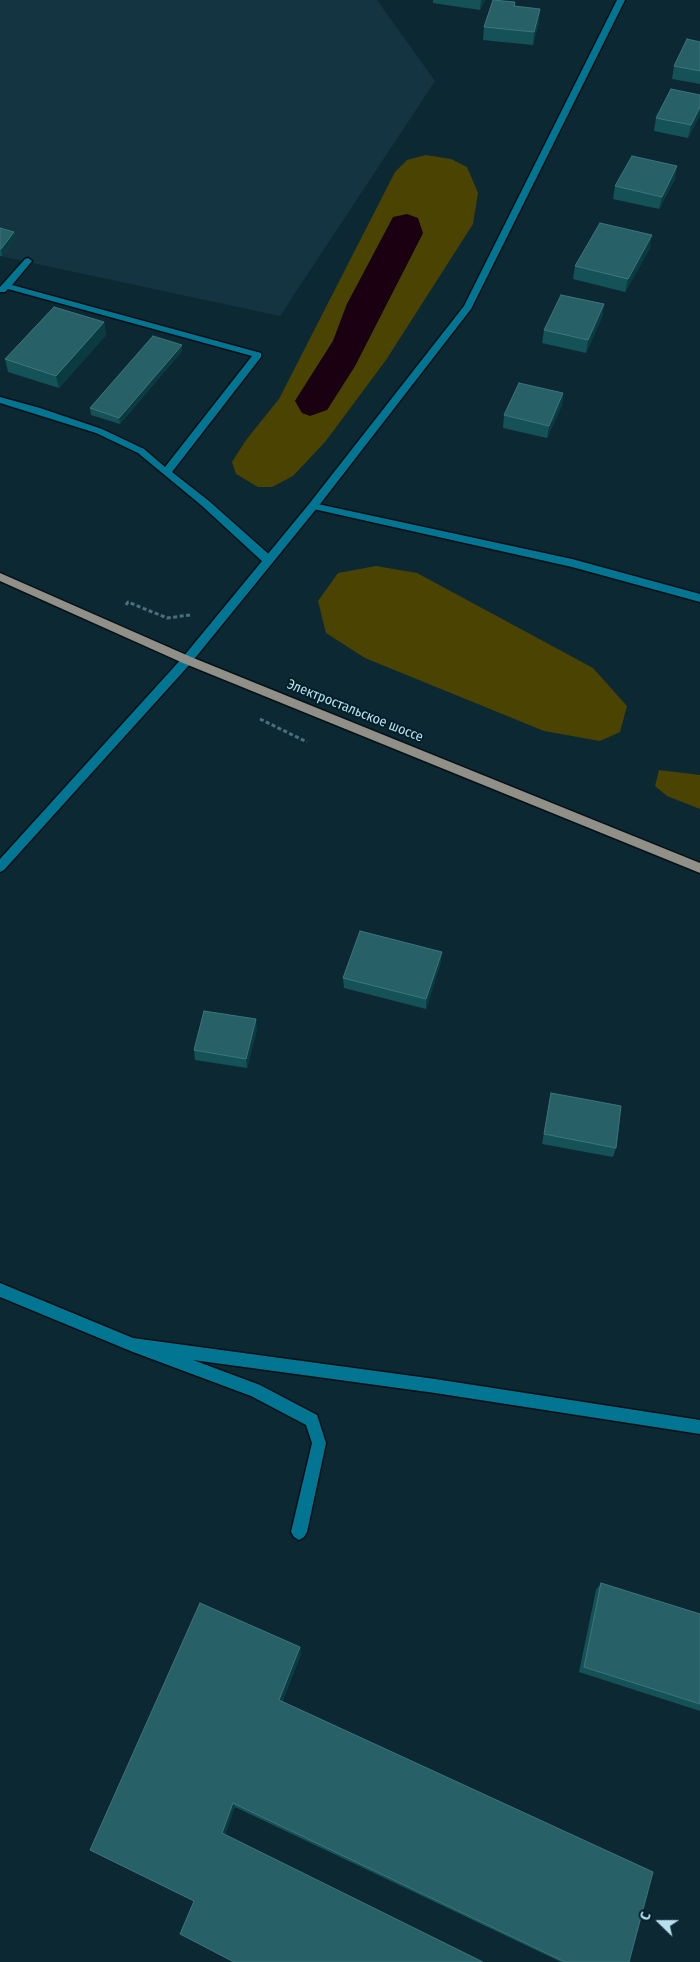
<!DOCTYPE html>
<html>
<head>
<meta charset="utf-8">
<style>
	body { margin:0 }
	#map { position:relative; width:700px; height:1962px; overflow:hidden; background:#0c2933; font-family:"Fira Sans Condensed",sans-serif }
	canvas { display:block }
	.north { position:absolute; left:635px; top:1897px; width:50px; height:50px; -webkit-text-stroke:4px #021f28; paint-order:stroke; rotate:292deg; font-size:14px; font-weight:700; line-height:20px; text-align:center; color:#b7e0f0 }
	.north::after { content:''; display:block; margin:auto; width:18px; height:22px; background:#b7e0f0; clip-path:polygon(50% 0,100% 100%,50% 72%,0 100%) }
</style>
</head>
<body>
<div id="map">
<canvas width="700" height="1962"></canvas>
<div class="north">С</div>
</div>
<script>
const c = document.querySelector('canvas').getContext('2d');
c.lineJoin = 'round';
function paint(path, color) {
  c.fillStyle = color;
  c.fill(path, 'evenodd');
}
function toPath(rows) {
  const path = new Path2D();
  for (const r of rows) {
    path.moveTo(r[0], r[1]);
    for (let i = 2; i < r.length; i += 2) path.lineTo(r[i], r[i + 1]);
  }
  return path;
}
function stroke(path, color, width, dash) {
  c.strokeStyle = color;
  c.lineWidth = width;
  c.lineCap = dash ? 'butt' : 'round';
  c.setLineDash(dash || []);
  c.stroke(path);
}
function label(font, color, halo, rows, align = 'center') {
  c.font = font + ' "Fira Sans Condensed",sans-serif';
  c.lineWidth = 4;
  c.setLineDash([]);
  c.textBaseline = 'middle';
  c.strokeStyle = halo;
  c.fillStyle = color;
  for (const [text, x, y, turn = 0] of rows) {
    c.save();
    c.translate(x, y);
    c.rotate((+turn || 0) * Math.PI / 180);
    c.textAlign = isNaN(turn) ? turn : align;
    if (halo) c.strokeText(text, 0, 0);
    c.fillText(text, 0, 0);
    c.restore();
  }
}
const built = toPath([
	[0,0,377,0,435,81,280,316,0,256]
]);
const green = toPath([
	[426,155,451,159,467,167,478,193,473,224,386,360,325,442,293,476,272,487,258,487,236,474,232,462,246,440,279,399,395,172,407,160],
	[423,233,355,366,327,410,295,401,333,341,347,304,376,250],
	[376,566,417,573,593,668,627,706,620,732,600,741,544,731,365,658,326,633,318,601,338,573],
	[659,770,700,775,700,809,667,796,655,786]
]);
const water = toPath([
	[407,214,418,218,423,233,355,366,327,410,310,416,302,413,295,401,333,341,347,304,393,217]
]);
const path = toPath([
	[126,605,128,602,167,618,190,615],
	[260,719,307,742]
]);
const lane = toPath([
	[28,258,32,261,12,285,261,353,261,357,172,472,209,501,272,557,273,560,272,563,264,563,201,505,138,453,96,433,0,403,0,397,40,408,102,429,144,449,165,467,252,356,8,289,5,292,0,292,0,287,25,259,28,258],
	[313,503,572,559,700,594,700,602,572,567,309,508,309,504,313,503],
	[0,1283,133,1338,435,1379,700,1420,700,1434,435,1393,193,1360,260,1385,317,1415,326,1443,307,1532,304,1537,299,1540,294,1537,291,1532,312,1443,306,1425,251,1396,133,1352,0,1297,0,1283]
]);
const street = toPath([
	[617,0,625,0,471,309,317,508,191,663,4,870,0,872,0,859,183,657,309,504,464,306,617,0]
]);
const primary = toPath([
	[0,573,191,657,700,863,700,873,183,663,0,581,0,573]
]);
const wall = toPath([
	[433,0,485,0,480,10,433,3],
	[515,2,515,7,539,22,533,45,483,40,484,27],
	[700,42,700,84,672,79,674,66],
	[700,95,700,115,688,138,654,131,656,118],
	[675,179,659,209,613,199,615,186],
	[0,228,14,232,16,238,2,256,0,256],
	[650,248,625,292,573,279,575,266],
	[604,304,602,317,586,353,542,343,544,330],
	[104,322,106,335,59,388,8,372,5,359],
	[182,351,120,424,91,415,90,408],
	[563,393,562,405,547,438,503,428,504,415],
	[441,962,426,1009,344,988,343,978],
	[257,1029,247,1068,195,1060,194,1050],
	[551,1093,616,1148,613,1157,542,1144],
	[601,1583,700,1614,700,1711,579,1672,596,1590],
	[300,1647,301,1654,282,1702,629,1962,561,1962,235,1807,194,1901,90,1850]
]);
const shadedWall = toPath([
	[481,0,485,0,480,10],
	[540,9,539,22,533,45,534,32],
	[700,107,700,115,688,138,691,125],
	[677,166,675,179,659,209,662,197],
	[14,232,16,238,2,256,1,249],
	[652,235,650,248,625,292,628,279],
	[604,304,602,317,586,353,588,340],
	[104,322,106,335,59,388,56,376],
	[182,345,182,351,120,424,119,418],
	[563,393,562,405,547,438,549,426],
	[442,952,441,962,426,1009,426,999],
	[256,1019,257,1029,247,1068,246,1059],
	[300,1647,301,1654,280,1706,279,1700],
	[233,1803,235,1807,225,1836,222,1833]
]);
const building = toPath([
	[493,0,515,2,514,6,540,9,534,32,484,27,493,0],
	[687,39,700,42,700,71,674,66,687,39],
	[671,89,700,95,700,107,691,125,656,118,671,89],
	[632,156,677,166,662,197,615,186,632,156],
	[600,223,652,235,628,279,575,266,600,223],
	[0,228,14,232,1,249,0,249,0,228],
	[561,295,604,304,588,340,544,330,561,295],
	[54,307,104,322,56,376,5,359,54,307],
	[153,336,182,345,119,418,90,408,153,336],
	[519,383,563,393,549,426,504,415,519,383],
	[360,931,442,952,426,999,343,978,360,931],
	[204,1011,256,1019,246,1059,194,1050,204,1011],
	[551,1093,621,1106,616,1148,544,1134,551,1093],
	[601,1583,700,1614,700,1704,584,1667,601,1583],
	[200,1603,300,1647,279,1700,653,1872,629,1962,565,1962,233,1803,222,1833,483,1962,234,1962,180,1934,194,1901,90,1850,200,1603]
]);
const streetNames = [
	["Электростальское шоссе",355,711,22]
];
paint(built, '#133440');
paint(green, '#4b4301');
paint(water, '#1b0012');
stroke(lane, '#051014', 3);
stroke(street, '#051014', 3);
stroke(primary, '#051014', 3);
stroke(path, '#4d6f7b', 3, [4, 2.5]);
paint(lane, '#017592');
paint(street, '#017592');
paint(primary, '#908f88');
paint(wall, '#155257');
paint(shadedWall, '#0a3b41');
paint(building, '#276167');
stroke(building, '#3d757c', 1);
label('14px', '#b7e0f0', '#021f28', streetNames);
</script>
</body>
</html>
